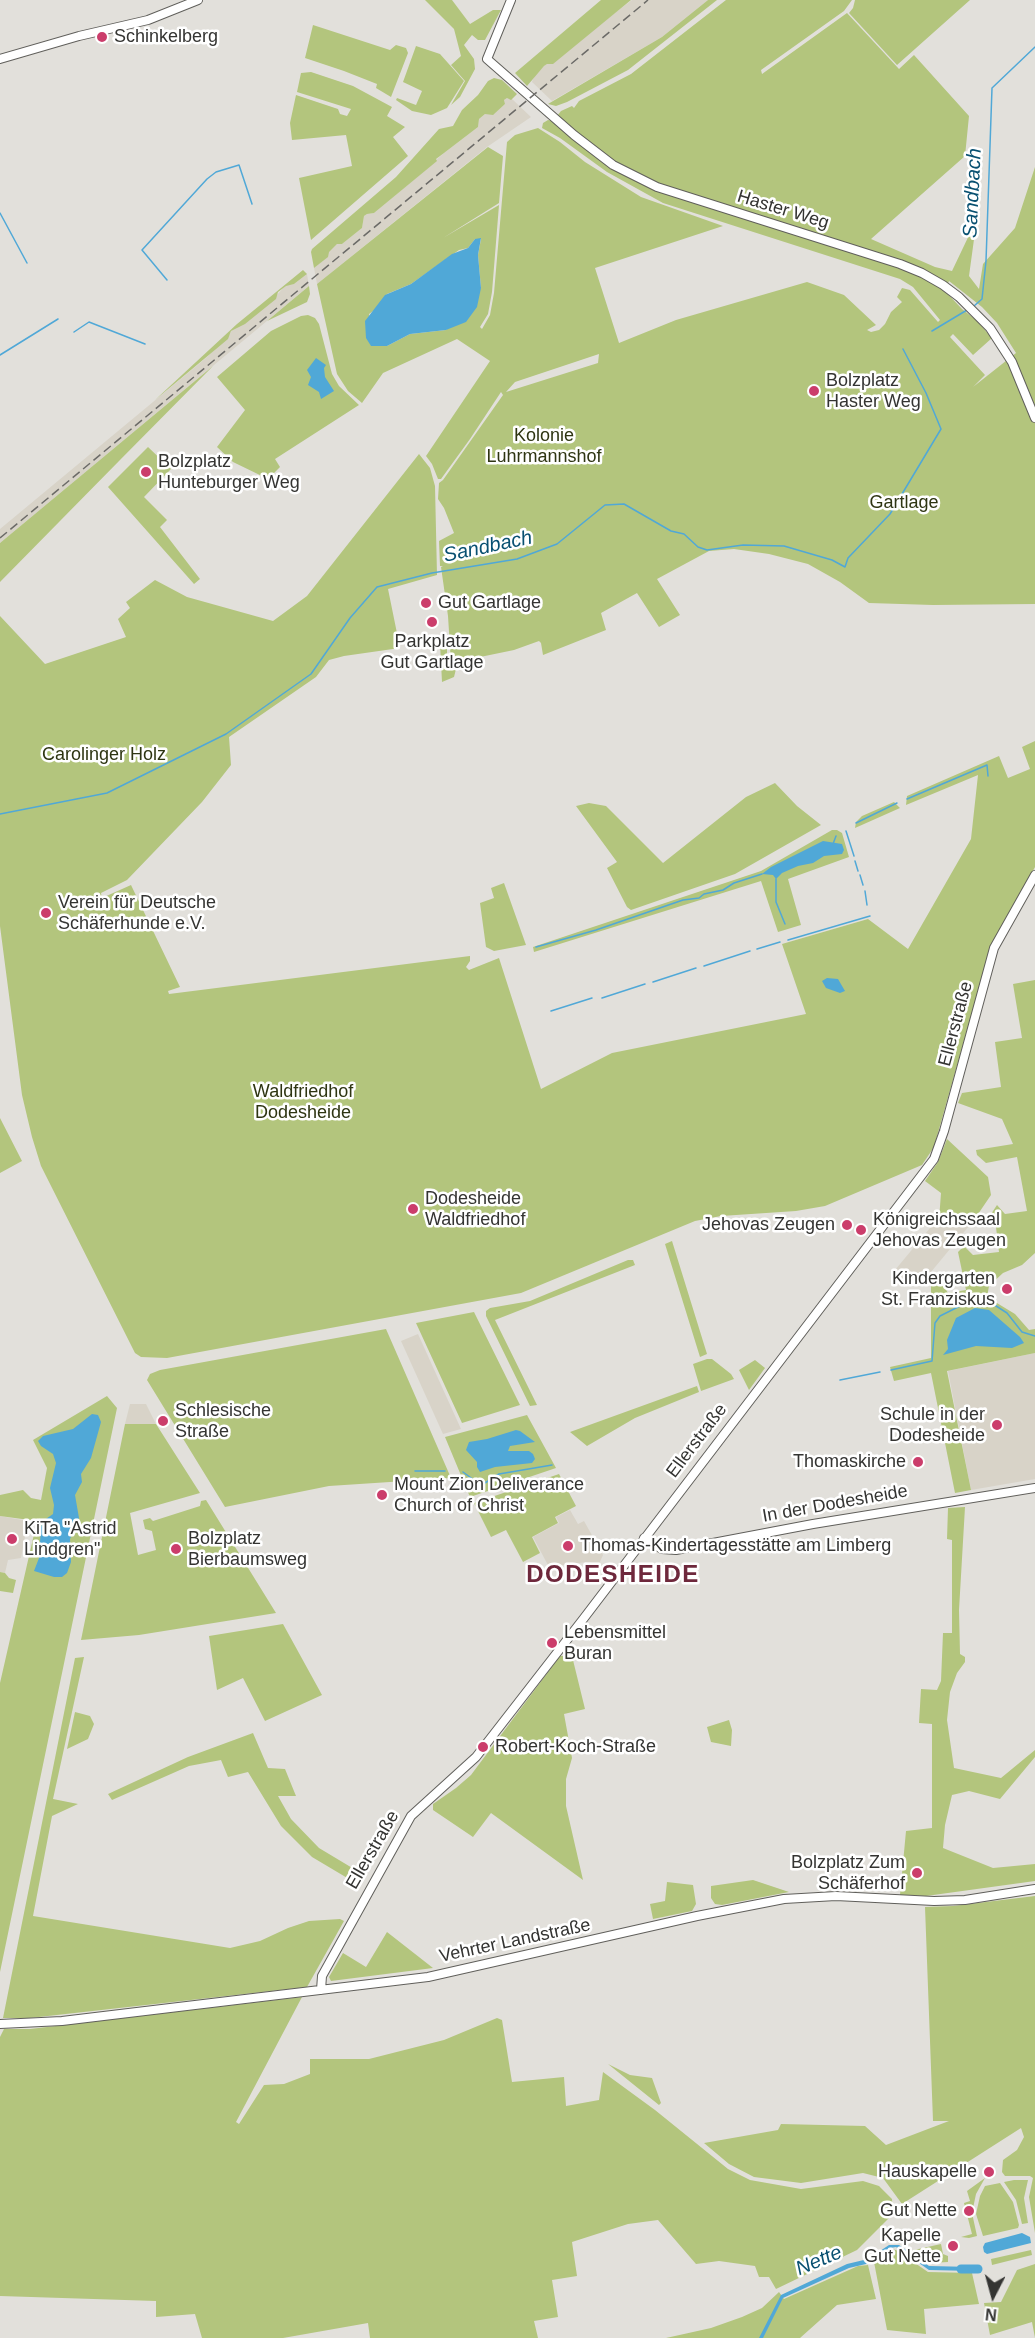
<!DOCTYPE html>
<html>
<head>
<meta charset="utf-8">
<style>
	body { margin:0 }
	#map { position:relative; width:1035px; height:2338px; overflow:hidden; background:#e2e0db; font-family:Arial,sans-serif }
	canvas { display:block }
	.north { position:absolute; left:963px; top:2266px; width:60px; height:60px; -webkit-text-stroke:4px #fff; paint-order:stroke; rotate:186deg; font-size:16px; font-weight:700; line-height:24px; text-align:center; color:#343432 }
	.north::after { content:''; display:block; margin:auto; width:21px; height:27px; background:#343432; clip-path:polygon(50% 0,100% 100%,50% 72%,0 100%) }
</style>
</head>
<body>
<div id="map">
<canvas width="1035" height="2338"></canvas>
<div class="north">N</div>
</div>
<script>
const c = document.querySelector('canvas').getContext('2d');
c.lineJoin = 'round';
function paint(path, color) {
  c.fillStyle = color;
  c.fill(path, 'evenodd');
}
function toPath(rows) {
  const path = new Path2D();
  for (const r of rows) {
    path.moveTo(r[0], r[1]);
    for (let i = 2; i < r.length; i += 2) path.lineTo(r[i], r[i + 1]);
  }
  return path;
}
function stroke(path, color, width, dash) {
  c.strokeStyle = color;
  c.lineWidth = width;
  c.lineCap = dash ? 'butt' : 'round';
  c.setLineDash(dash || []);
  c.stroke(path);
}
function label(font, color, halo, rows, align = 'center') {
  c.font = font + ' Arial,sans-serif';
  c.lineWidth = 5;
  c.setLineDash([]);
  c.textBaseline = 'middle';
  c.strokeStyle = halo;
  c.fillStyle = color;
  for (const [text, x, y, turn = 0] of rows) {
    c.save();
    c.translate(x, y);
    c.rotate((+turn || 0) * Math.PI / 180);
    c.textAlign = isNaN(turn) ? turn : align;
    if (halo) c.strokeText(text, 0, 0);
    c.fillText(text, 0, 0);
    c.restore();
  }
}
const built = toPath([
	[632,0,708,0,662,37,552,101,532,82,534,76,544,66],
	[507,98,512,99,531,117,487,147,317,284,314,268,327,257,328,252,337,244,342,244,362,228,364,216,367,214,374,213,436,161,436,160,444,153,478,127,479,119,485,114,493,114,505,104,504,100],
	[307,274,309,286,0,543,0,529,206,358,230,334,231,331,276,296,286,285,294,284],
	[967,1216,974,1220,931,1272,901,1280,895,1270,935,1222],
	[418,1334,461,1429,443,1434,401,1341],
	[1035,1353,1035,1479,971,1490,948,1371],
	[130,1404,146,1404,156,1424,125,1424],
	[570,1510,578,1524,584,1521,603,1555,599,1564,586,1562,549,1567,533,1537,559,1523,556,1517],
	[0,1516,28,1521,21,1558,8,1560,5,1573,0,1572]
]);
const green = toPath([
	[425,0,452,0,470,24,493,10,501,10,485,40,478,40,472,35,464,45,474,59,475,69,460,97,451,105,465,81,451,65,461,56,454,29],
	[601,0,631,0,553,64,547,64,544,66,527,86,515,73],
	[708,0,717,0,628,70,567,102,556,106,548,104,662,37],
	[726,0,852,0,844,11,761,70,762,74,847,13,899,69,914,55,969,116,965,156,871,239,935,267,952,271,972,229,975,232,969,276,979,289,983,264,1015,228,1035,167,1035,604,933,605,869,603,840,582,808,564,769,554,734,549,709,551,657,579,680,615,659,627,637,593,601,613,606,630,543,655,541,643,539,641,514,650,451,663,448,616,441,567,443,566,440,566,439,541,454,533,444,508,438,499,439,483,443,480,503,395,501,392,470,439,441,479,438,479,432,464,426,456,490,361,457,339,383,373,362,403,348,391,337,374,317,284,488,147,503,156,499,203,443,238,499,205,492,292,488,314,480,327,482,329,490,315,494,293,507,142,515,135,538,128,560,142,585,162,641,197,723,226,595,268,619,343,676,320,807,282,844,295,876,325,867,330,871,332,879,330,885,324,891,312,902,302,897,297,902,288,910,290,938,322,940,320,913,287,900,279,663,203,607,172,560,138,542,128,543,123,548,120,553,121,561,111,572,106,574,108,579,101,631,74],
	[475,239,481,239,478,255,481,288,446,330,410,334,387,346,371,346,369,314,376,309,387,294,411,284,459,250,468,248],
	[949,281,982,307,997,323,1016,353,973,387,985,375,950,337,953,334,973,355,992,338,976,320,962,309,945,291],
	[599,354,598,363,506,392,515,382],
	[855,0,970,0,897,65,849,13,853,8],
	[313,25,390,50,396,45,406,48,408,53,391,97,376,88,377,84,344,71,305,58],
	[416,46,440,54,464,81,447,108,431,115,412,111,396,100,397,98,416,105,422,91,403,82],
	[311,72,353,86,392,107,387,116,405,127,393,137,408,156,311,240,299,178,352,166,346,135,292,140,290,123,296,95,338,109,340,114,347,116,351,109,297,92,301,73],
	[494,78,502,80,517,94,511,100,507,98,504,100,505,104,493,115,485,114,479,119,478,127,444,153,436,159,437,161,374,213,367,214,364,216,362,228,342,244,337,244,329,252,328,257,314,268,311,252,312,249,396,177,439,129,453,126,462,110,478,95,488,81],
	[303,270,307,274,294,284,286,286,278,292,276,299,245,324,231,331,228,339,155,400,237,324],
	[309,286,310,294,307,302,267,321],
	[308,315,315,318,319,324,332,374,339,386,359,405,275,459,280,467,268,479,233,462,217,447,245,410,217,377,271,331,301,316],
	[213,366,119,461,0,582,0,543],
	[148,447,171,469,144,497,167,520,160,527,200,579,194,584,108,487],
	[419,454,430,468,435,486,437,575,388,589,400,648,344,656,329,660,316,677,229,737,231,765,202,802,127,880,101,893,102,898,131,885,180,987,168,991,169,994,470,956,470,961,466,967,469,970,499,958,541,1089,612,1053,806,1014,782,944,868,919,908,949,971,839,978,775,906,805,907,796,999,756,1008,778,1030,769,1022,747,1035,741,1035,867,989,952,934,1147,922,1165,825,1206,796,1211,721,1216,695,1221,521,1293,167,1358,141,1357,135,1353,41,1166,32,1137,22,1095,0,926,0,616,45,664,126,637,118,619,130,608,126,602,155,580,187,597,273,621,307,596],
	[447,642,447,664,457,665,454,677,442,682,440,643],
	[775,783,797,806,821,825,735,874,631,910,627,907,607,868,617,862,576,806,589,803,606,806,663,863,746,797],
	[894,802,900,808,855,828,856,822,862,816],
	[832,830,837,830,842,833,849,857,788,879,801,925,778,932,761,881,534,952,533,947,761,871],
	[504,883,526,945,494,951,486,947,480,903,494,898,491,888],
	[1035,980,1035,1253,1022,1265,1003,1273,989,1286,987,1297,1015,1314,1029,1330,1035,1329,1035,1353,947,1371,971,1490,955,1493,931,1373,894,1381,890,1367,931,1358,931,1277,935,1273,948,1293,966,1290,958,1252,964,1246,973,1255,999,1252,996,1227,989,1217,997,1205,1005,1214,1027,1211,1017,1157,986,1163,977,1155,976,1150,1013,1144,1002,1119,958,1103,962,1093,1001,1087,995,1042,1022,1038,1013,984],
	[0,1118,22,1161,0,1173],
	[947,1139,988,1177,991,1195,974,1220,967,1216,939,1220,941,1193,925,1181,938,1162],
	[672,1241,707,1354,700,1357,665,1244],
	[628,1260,633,1260,635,1265,495,1320,537,1405,530,1406,486,1316,486,1311,490,1308,530,1301],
	[474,1312,520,1405,462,1423,416,1323],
	[386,1329,451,1478,329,1486,225,1507,147,1380,150,1374,160,1370],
	[707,1359,712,1359,731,1374,734,1379,701,1391,693,1364],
	[755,1360,765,1368,749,1390,739,1370],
	[697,1386,699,1392,635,1418,587,1446,570,1432],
	[107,1396,117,1408,0,1972,0,1683,37,1521,0,1516,0,1495,23,1490,31,1498,41,1500,47,1468,33,1440],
	[527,1415,556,1468,470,1497,445,1437],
	[125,1424,156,1424,200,1493,130,1513,138,1555,156,1550,152,1531,145,1529,143,1520,150,1518,153,1521,200,1506,201,1501,206,1500,276,1613,139,1635,81,1640],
	[559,1474,576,1506,555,1517,558,1523,532,1537,540,1553,523,1562,506,1530,491,1537,474,1503],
	[965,1507,959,1610,960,1654,965,1657,965,1662,957,1673,950,1692,947,1720,954,1768,1001,1778,1035,1750,1035,1757,1000,1799,969,1791,952,1795,945,1825,943,1848,993,1868,1035,1864,1035,1881,926,1896,900,1895,906,1831,932,1828,932,1724,919,1723,921,1689,937,1690,941,1681,943,1633,952,1633,952,1540,947,1539,948,1508],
	[0,1572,5,1573,9,1578,16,1580,13,1593,0,1591],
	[283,1624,322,1695,265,1721,243,1678,217,1690,209,1636],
	[560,1656,572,1656,585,1709,564,1714,572,1758,566,1779,566,1806,583,1880,491,1813,473,1837,433,1810,433,1804,456,1788,471,1775],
	[84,1657,53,1799,78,1804,52,1816,33,1916,230,1948,260,1941,288,1928,309,1921,340,1919,344,1921,307,1987,30,2018,3,2018,75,1658],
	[75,1712,90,1716,94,1724,88,1739,67,1749],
	[729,1720,732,1730,731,1746,711,1742,707,1727],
	[253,1733,268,1768,285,1769,296,1796,278,1796,291,1819,319,1848,359,1872,354,1882,312,1857,281,1826,248,1772,228,1777,221,1760,189,1766,112,1800,108,1794,188,1757],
	[753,1880,789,1892,722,1905,715,1904,711,1898,711,1886],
	[667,1882,693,1885,696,1904,692,1911,653,1919,650,1904,665,1901],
	[1035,1896,1035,2233,1029,2197,1033,2178,1030,2176,1005,2176,1002,2172,1003,2160,1017,2150,1024,2137,1021,2128,902,2204,883,2178,863,2173,801,2183,754,2177,729,2164,704,2143,778,2130,781,2124,865,2126,886,2145,949,2121,933,2121,925,1907,953,1906],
	[387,1932,433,1968,331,1981,329,1977,343,1953,366,1967],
	[302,1997,236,2122,239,2124,264,2085,284,2084,310,2074,310,2059,369,2059,444,2040,497,2018,502,2020,512,2082,564,2077,566,2106,599,2100,603,2072,655,2110,728,2169,750,2180,801,2189,863,2181,879,2186,892,2199,893,2214,857,2250,776,2289,769,2277,759,2277,755,2266,719,2261,696,2264,658,2220,628,2224,572,2242,577,2276,552,2280,558,2317,534,2321,538,2338,370,2338,368,2323,283,2338,202,2338,195,2314,156,2317,156,2301,0,2296,0,2037,4,2029,30,2029],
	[608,2064,630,2075,652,2078,661,2103,659,2105],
	[985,2178,976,2194,972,2213,977,2236,969,2238,961,2237,972,2234,964,2203,970,2201,967,2191],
	[1014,2180,1028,2180,1024,2198,1028,2223,1022,2224,1016,2200,1004,2182],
	[1000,2183,1013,2202,1019,2225,1018,2228,983,2236,976,2214,980,2196,985,2186],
	[941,2244,943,2254,948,2256,948,2262,931,2263,914,2250],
	[890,2249,896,2250,928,2272,972,2273,979,2304,924,2309,926,2334,887,2330,874,2262],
	[1031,2250,1032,2255,992,2265,991,2259],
	[1035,2264,1035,2338,1032,2322,990,2335,984,2303,1001,2302,1017,2270],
	[868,2265,876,2299,837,2305,800,2338,666,2338,711,2328,742,2317,762,2308,779,2292,784,2299,858,2266]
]);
const water = toPath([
	[481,238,478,255,481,288,477,307,466,322,446,330,410,334,387,346,371,346,366,338,365,321,385,295,411,284,452,254,468,248,475,239],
	[316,358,326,365,324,368,325,377,334,391,321,399,319,392,308,385,311,377,307,370],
	[823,841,842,844,844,850,842,854,824,856,813,863,798,866,782,873,776,879,773,875,762,874,771,867],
	[827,978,838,979,845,991,840,993,826,988,822,981],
	[975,1308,989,1310,1020,1337,1024,1343,1012,1348,976,1346,943,1355,948,1349,947,1340,956,1318],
	[92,1414,98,1415,101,1422,91,1458,81,1474,82,1482,75,1495,79,1518,70,1539,71,1562,67,1573,62,1577,54,1577,34,1571,39,1558,41,1527,43,1521,53,1514,54,1505,50,1488,56,1463,53,1454,41,1446,38,1441,43,1436,73,1429],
	[516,1430,520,1431,535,1442,510,1446,508,1451,529,1451,533,1454,535,1459,532,1463,495,1467,480,1472,477,1467,477,1462,466,1450,469,1442,487,1439],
	[1022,2233,1030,2237,1031,2243,987,2254,984,2252,983,2247,985,2243],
	[889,2245,899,2245,929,2266,973,2267,974,2271,929,2270,896,2247,890,2248,873,2261,871,2257],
	[868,2259,869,2262,866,2264,849,2268,783,2298,763,2338,759,2338,781,2295,847,2264]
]);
const stream = toPath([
	[0,213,27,263],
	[167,280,142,250,207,179,216,172,239,165,252,204],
	[974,306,982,299,986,261,992,88,1035,47],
	[932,331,967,310],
	[74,332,89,322,145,344],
	[0,355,58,319],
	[907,799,987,765,988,776],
	[0,814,107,793,226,734,311,674,350,618,377,587,432,573,517,559,557,544,605,505,624,504,671,531,684,534,698,547,707,550,743,545,784,546,832,560,845,567,848,558,890,514,941,429,926,393,903,349],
	[856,823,897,803],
	[846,831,854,856],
	[833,844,836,836],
	[855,861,858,871],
	[860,875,863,885],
	[776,879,776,902,785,924],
	[865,891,867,905],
	[788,940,870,916],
	[536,947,596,930,683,900,699,898,704,894,723,890,734,883,762,874],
	[757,949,780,942],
	[704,966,750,951],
	[653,982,696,968],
	[602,998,645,984],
	[551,1011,592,998],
	[891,1370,932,1361,935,1323,940,1316,970,1301,982,1301,993,1304,1007,1313,1022,1332,1035,1336],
	[840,1380,880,1372],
	[415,1471,445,1471],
	[463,1472,478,1483,485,1483,499,1474,552,1465]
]);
const river = toPath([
	[961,2269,978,2269]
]);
const secondary = toPath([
	[511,0,487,59,574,135,613,165,657,187,900,264,922,273,943,285,959,297,990,328,1012,362,1035,418],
	[0,59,79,36,148,20,198,0],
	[644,1538,662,1549,676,1550,813,1524,1035,1488],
	[321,1990,322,1976,411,1816,476,1757,584,1618,934,1159,944,1131,994,948,1035,875],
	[0,2024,62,2021,428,1977,697,1916,784,1899,836,1896,934,1901,965,1900,1035,1889]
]);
const rail = toPath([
	[0,538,648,0]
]);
const markers = [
	[102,37,6,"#cb3d6b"],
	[814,391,6,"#cb3d6b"],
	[146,472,6,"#cb3d6b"],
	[426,603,6,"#cb3d6b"],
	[432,622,6,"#cb3d6b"],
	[46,913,6,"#cb3d6b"],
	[413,1209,6,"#cb3d6b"],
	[847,1225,6,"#cb3d6b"],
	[861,1230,6,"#cb3d6b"],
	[1007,1289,6,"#cb3d6b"],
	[163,1421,6,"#cb3d6b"],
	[997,1425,6,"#cb3d6b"],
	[918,1462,6,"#cb3d6b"],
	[382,1495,6,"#cb3d6b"],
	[12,1539,6,"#cb3d6b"],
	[568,1546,6,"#cb3d6b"],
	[176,1549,6,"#cb3d6b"],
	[552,1643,6,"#cb3d6b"],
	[483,1747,6,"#cb3d6b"],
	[917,1873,6,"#cb3d6b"],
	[989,2172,6,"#cb3d6b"],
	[969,2211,6,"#cb3d6b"],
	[953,2246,6,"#cb3d6b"]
];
const poiNames = [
	["Schinkelberg",114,37],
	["Bolzplatz",826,381],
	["Haster Weg",826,402],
	["Bolzplatz",158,462],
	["Hunteburger Weg",158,483],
	["Gut Gartlage",438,603],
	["Parkplatz",432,642,"center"],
	["Gut Gartlage",432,663,"center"],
	["Verein für Deutsche",58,903],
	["Schäferhunde e.V.",58,924],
	["Dodesheide",425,1199],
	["Waldfriedhof",425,1220],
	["Königreichssaal",873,1220],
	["Jehovas Zeugen",873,1241],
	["Jehovas Zeugen",835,1225,"right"],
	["Kindergarten",995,1279,"right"],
	["St. Franziskus",995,1300,"right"],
	["Schlesische",175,1411],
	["Straße",175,1432],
	["Schule in der",985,1415,"right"],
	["Dodesheide",985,1436,"right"],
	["Thomaskirche",906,1462,"right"],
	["Mount Zion Deliverance",394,1485],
	["Church of Christ",394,1506],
	["KiTa \"Astrid",24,1529],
	["Lindgren\"",24,1550],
	["Bolzplatz",188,1539],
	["Bierbaumsweg",188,1560],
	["Thomas-Kindertagesstätte am Limberg",580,1546],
	["Lebensmittel",564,1633],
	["Buran",564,1654],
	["Robert-Koch-Straße",495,1747],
	["Bolzplatz Zum",905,1863,"right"],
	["Schäferhof",905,1884,"right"],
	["Hauskapelle",977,2172,"right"],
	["Gut Nette",957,2211,"right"],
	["Kapelle",941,2236,"right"],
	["Gut Nette",941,2257,"right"]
];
const streetNames = [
	["Haster Weg",783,210,17],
	["Ellerstraße",956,1024,-75],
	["Ellerstraße",697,1441,-53],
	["In der Dodesheide",835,1504,-10],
	["Ellerstraße",373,1850,-60],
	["Vehrter Landstraße",515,1941,-12]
];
const parkNames = [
	["Kolonie",544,436],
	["Luhrmannshof",544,457],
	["Gartlage",904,503],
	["Carolinger Holz",104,755],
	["Waldfriedhof",303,1092],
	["Dodesheide",303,1113]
];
const waterNames = [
	["Sandbach",973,193,-87],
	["Sandbach",488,547,-12],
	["Nette",819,2261,-23]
];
const districtNames = [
	["DODESHEIDE",613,1575]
];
paint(built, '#d8d3c8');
paint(green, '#b3c57d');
paint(water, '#50a8d7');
stroke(stream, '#50a8d7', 1.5);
stroke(river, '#50a8d7', 9);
stroke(secondary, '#605f5b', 10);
stroke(secondary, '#fff', 8);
stroke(rail, '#6b6a67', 1.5, [9, 4.5]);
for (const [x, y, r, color] of markers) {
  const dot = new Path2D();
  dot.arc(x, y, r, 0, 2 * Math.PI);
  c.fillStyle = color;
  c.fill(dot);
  stroke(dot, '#fff', 2);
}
label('18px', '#343432', '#fff', poiNames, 'left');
label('18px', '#343432', '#fff', streetNames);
label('18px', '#2e3512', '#fff', parkNames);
label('italic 20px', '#085071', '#fff', waterNames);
c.letterSpacing = '1.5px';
label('bold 24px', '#6e283c', '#fff', districtNames);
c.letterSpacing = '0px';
</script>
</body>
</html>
